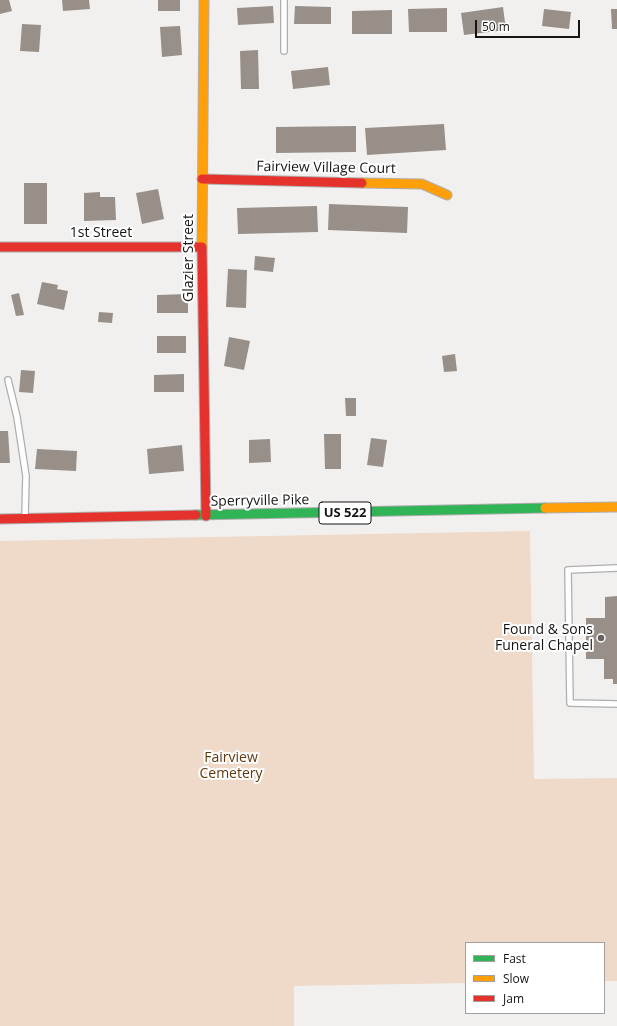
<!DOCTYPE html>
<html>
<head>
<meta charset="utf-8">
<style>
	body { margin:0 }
	#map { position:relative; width:617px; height:1026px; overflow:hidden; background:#f2f0ef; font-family:"Open Sans",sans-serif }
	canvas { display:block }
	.legend { position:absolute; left:465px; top:942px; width:140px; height:72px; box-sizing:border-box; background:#fff; border:1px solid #a2a1a1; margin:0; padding:5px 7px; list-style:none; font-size:12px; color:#161514 }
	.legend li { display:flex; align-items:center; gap:8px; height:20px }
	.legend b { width:20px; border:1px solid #a2a1a1 }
	.scale { position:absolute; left:475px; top:20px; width:105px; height:18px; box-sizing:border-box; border:2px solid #161514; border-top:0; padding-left:5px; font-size:12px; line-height:14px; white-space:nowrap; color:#161514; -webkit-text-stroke:3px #fff; paint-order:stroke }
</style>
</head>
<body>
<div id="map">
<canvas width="617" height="1026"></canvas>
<ul class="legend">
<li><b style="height:5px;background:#30b455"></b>Fast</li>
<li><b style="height:5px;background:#ff9f0a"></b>Slow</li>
<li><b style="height:5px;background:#e5322d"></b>Jam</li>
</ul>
<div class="scale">50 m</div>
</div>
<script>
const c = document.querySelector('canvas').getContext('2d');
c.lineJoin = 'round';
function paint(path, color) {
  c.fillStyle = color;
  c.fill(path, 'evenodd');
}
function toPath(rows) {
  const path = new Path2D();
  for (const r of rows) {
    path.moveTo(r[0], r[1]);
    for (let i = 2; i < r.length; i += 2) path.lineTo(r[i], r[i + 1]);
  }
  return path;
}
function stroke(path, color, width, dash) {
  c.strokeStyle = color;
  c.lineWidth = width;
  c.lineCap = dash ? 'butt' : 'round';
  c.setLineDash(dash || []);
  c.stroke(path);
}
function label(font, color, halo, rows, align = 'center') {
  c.font = font + ' "Open Sans",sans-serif';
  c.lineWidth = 4;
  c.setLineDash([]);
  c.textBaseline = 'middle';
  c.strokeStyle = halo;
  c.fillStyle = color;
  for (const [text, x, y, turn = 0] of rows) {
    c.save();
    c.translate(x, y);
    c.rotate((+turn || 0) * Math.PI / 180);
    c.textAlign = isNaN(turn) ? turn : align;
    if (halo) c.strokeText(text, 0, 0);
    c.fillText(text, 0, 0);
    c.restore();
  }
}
const green = toPath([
	[530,531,534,779,617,778,617,981,604,981,604,943,466,943,466,983,294,986,294,1026,0,1026,0,541]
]);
const building = toPath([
	[0,0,9,0,12,11,0,14],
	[62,0,89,0,90,9,63,11],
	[158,0,180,0,180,11,158,11],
	[273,6,274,23,238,25,237,8],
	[295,6,331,7,331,24,294,24],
	[503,7,506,30,464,35,461,13],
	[447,8,447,32,409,32,408,9],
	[544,9,571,12,569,29,542,26],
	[611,9,617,9,617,29,612,29],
	[392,10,392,34,352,34,352,11],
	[22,24,41,25,39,52,20,51],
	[180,26,182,55,162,57,160,27],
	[258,50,259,89,241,89,240,51],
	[328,67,330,85,293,89,291,71],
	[444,124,446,150,367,155,365,128],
	[356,126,356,152,276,153,276,127],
	[24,183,47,183,47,224,24,224],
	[158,189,164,219,142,224,136,193],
	[100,192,100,197,115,197,116,220,84,221,84,193],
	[329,204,408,207,407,233,328,230],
	[317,206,318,232,238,234,237,208],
	[255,256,275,258,273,272,254,270],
	[228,269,247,270,246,308,226,307],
	[42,282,58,285,57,289,68,291,64,310,37,304],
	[19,293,24,315,16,316,11,295],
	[188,294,188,313,157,313,157,295],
	[99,312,113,313,112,323,98,322],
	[157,336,186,336,186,353,157,353],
	[229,337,250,341,244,370,224,366],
	[455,354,457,371,444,372,442,356],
	[21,370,35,371,33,393,19,392],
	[184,374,184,392,154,392,154,375],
	[345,398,356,398,356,416,346,416],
	[0,431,8,431,10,463,0,463],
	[324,434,341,434,341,469,325,469],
	[371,438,387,440,383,467,367,465],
	[270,439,271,462,249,463,249,440],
	[182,445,184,471,149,474,147,449],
	[37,449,77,451,76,471,35,469],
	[617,596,617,684,613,684,613,679,604,679,604,659,586,659,586,618,605,618,605,597]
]);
const lane = toPath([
	[284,0,284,51],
	[8,380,17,417,26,476,25,517],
	[617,568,568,570,570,703,617,704]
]);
const fast = toPath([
	[196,515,545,508]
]);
const slow = toPath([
	[362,183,422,184,447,195],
	[202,248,204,0],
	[545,508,617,507]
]);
const jam = toPath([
	[202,179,362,183],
	[0,247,202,247],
	[202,248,206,516],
	[0,519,196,515]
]);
const markers = [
	[601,638,4,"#636261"]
];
const shields = [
	[345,513,52]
];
const shieldNames = [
	["US 522",345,513]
];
const streetNames = [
	["Fairview Village Court",326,168,1],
	["1st Street",101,233],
	["Glazier Street",189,258,-90],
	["Sperryville Pike",260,501,-1]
];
const poiNames = [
	["Found & Sons",593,630],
	["Funeral Chapel",593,646]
];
const parkNames = [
	["Fairview",231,758],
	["Cemetery",231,774]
];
paint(green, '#efd9c8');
paint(building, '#978f88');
stroke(lane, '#afaeae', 8);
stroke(fast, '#afaeae', 11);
stroke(slow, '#afaeae', 11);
stroke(jam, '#afaeae', 11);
stroke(lane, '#fdfdfd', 5.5);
stroke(fast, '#30b455', 9);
stroke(slow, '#ff9f0a', 9);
stroke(jam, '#e5322d', 9);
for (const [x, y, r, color] of markers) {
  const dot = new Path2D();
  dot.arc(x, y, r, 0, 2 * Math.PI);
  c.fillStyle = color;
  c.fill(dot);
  stroke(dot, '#fff', 1.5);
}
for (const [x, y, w] of shields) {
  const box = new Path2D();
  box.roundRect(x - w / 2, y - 11, w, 22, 3);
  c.fillStyle = '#fff';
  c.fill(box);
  stroke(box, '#161514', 1);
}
label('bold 13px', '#161514', null, shieldNames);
label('14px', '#161514', '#fff', streetNames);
label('14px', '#161514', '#fff', poiNames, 'right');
label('14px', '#62380c', '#fff', parkNames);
</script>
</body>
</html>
